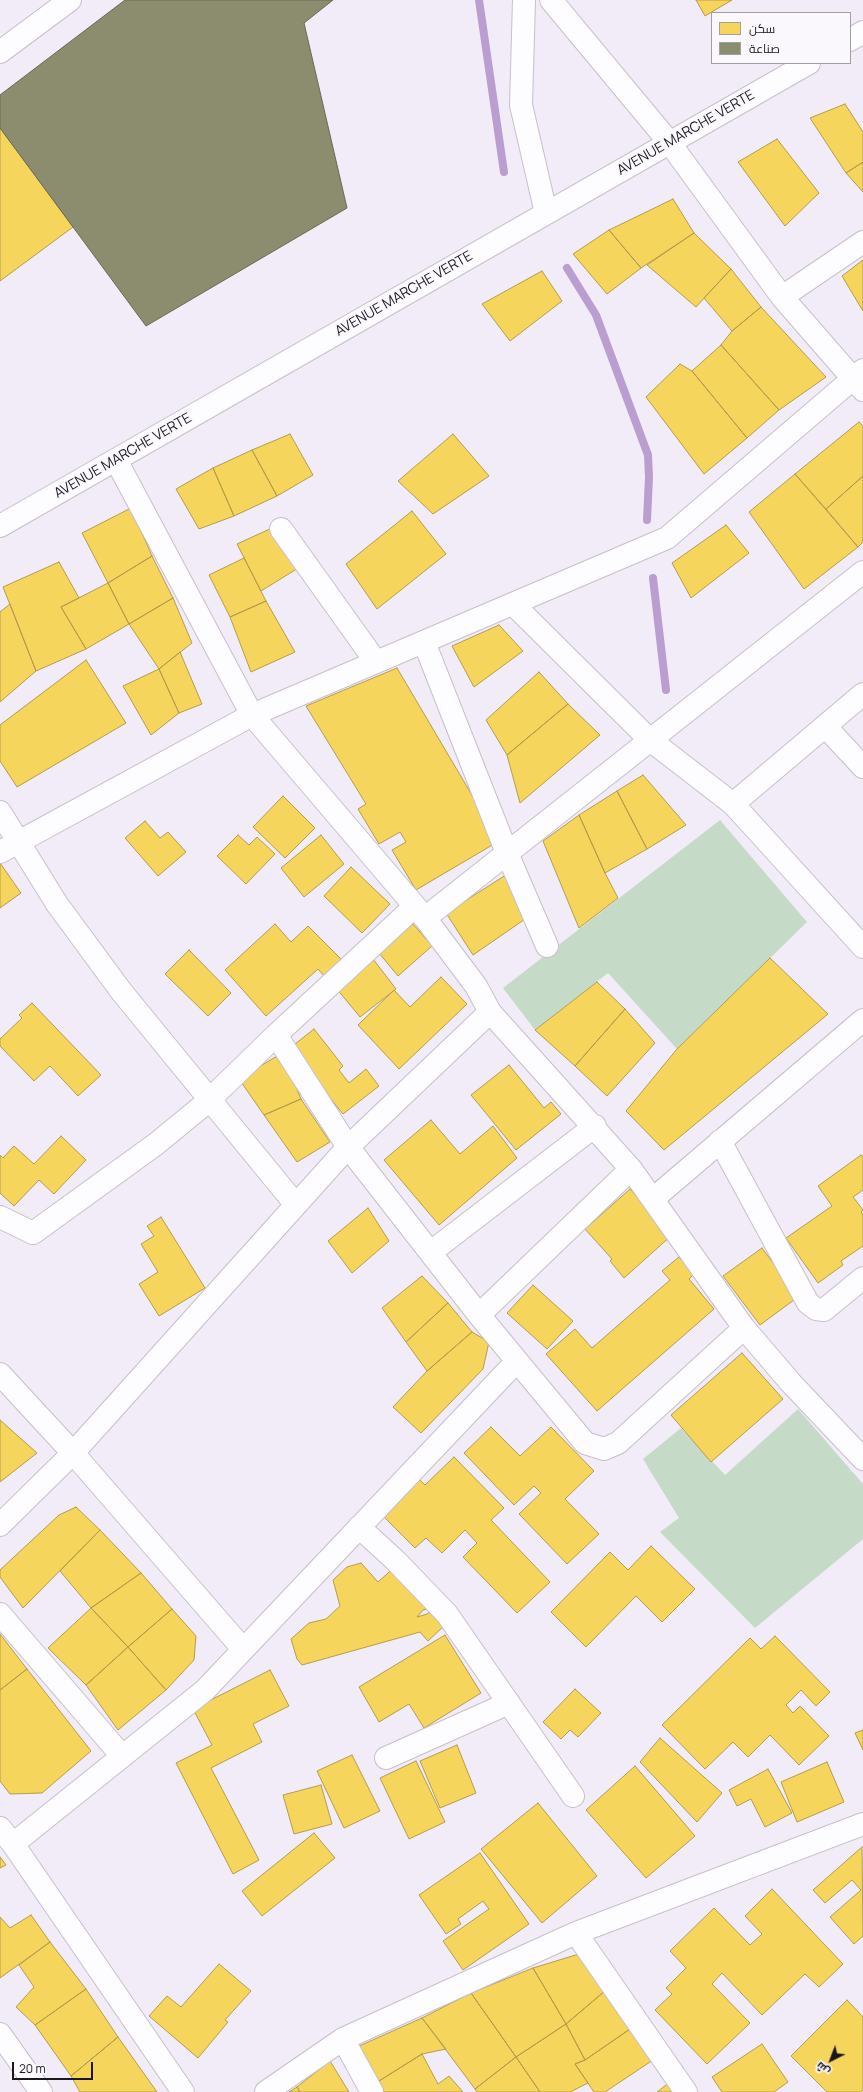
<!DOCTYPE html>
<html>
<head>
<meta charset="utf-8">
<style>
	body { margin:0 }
	#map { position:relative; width:863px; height:2092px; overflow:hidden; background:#f2ebf8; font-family:Manrope,Cairo,sans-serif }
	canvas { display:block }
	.legend { position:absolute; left:711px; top:12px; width:140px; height:52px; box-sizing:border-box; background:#fbf8fd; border:1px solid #a19ea4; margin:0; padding:5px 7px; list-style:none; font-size:12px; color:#1b161f }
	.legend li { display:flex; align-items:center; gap:8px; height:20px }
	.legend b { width:20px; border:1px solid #a19ea4 }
	.north { position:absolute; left:811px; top:2040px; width:40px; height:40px; -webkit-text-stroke:3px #fbf8fd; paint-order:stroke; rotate:222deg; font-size:11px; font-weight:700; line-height:16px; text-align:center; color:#1b161f }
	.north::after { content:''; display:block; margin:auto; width:14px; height:18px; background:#1b161f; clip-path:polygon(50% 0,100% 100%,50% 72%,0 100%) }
	.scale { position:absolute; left:12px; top:2062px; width:81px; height:18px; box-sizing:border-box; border:2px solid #1b161f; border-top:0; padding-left:5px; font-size:12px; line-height:14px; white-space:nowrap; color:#1b161f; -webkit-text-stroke:3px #fbf8fd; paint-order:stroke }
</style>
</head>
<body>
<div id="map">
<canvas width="863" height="2092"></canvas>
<ul class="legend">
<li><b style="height:11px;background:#f6d55c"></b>سكن</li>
<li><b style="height:11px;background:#8c8c6e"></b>صناعة</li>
</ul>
<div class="north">ش</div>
<div class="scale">20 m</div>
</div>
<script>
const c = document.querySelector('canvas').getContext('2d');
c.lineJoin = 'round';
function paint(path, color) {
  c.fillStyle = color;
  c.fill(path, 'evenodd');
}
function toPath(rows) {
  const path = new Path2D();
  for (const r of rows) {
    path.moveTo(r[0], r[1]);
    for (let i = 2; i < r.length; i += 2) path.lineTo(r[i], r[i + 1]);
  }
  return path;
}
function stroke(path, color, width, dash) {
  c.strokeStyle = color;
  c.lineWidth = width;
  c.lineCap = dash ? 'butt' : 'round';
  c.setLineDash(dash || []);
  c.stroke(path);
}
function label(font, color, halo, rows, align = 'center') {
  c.font = font + ' Manrope,sans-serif';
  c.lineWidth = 4;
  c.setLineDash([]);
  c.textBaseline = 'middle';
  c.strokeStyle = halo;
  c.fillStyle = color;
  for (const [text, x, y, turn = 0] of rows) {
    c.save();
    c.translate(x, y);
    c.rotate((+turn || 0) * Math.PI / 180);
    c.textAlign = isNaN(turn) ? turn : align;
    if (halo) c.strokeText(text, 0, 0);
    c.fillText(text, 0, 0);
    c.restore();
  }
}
const green = toPath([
	[720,820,807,922,677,1049,608,973,535,1030,503,988],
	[798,1409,863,1484,863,1539,755,1628,660,1532,679,1518,643,1459,681,1428,725,1475]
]);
const homes = toPath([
	[696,0,732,0,705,16,696,0],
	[845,104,863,132,863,162,846,173,810,118,845,104],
	[0,128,73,227,0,281,0,128],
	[777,139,819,193,785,226,738,162,777,139],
	[863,162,863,192,846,173,863,162],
	[673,199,694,233,641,268,609,230,673,199],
	[609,230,641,268,607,294,573,254,609,230],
	[694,233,731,269,696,307,647,265,694,233],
	[863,260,863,311,842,276,863,260],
	[731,269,761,307,732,331,704,298,731,269],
	[542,271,562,301,510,341,482,304,542,271],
	[761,307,826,377,779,410,721,345,732,331,761,307],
	[721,345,779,410,747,438,692,371,721,345],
	[680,364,692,371,747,438,704,474,646,397,680,364],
	[859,422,863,426,863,476,826,509,795,474,859,422],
	[290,434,313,475,277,496,252,450,290,434],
	[453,434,489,476,433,514,398,481,453,434],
	[252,450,277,496,234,516,213,468,252,450],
	[213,468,234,516,199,529,176,489,213,468],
	[795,474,858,547,804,589,749,512,795,474],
	[863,476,863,542,858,547,826,509,863,476],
	[131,508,152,556,108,583,82,533,131,508],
	[412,511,446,554,377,609,346,564,412,511],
	[726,525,749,553,691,598,672,563,726,525],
	[272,528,300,567,261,591,237,544,272,528],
	[152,556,173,598,129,624,108,583,152,556],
	[244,558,266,601,230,617,209,575,244,558],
	[59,562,79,598,61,607,86,649,36,671,3,587,59,562],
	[108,583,129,624,86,649,61,607,108,583],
	[173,598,192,643,159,669,129,624,173,598],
	[266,601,295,652,251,672,230,617,266,601],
	[10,604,36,671,0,702,0,612,10,604],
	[499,625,523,651,474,687,452,646,499,625],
	[180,652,202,704,179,713,159,669,180,652],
	[86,660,126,723,17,787,0,761,0,725,86,660],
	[397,668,499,841,416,890,392,850,406,842,400,832,379,844,358,809,366,804,306,706,397,668],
	[159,669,179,713,151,735,123,686,159,669],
	[539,672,568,704,507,755,486,720,539,672],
	[568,704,600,735,520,803,507,755,568,704],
	[643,775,686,825,647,849,617,791,643,775],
	[617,791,647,849,605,873,579,815,617,791],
	[283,796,315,828,285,858,253,827,283,796],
	[579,815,605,873,618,898,579,928,543,841,579,815],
	[145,821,160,838,168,832,186,852,158,876,125,838,145,821],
	[238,835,249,845,257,837,275,854,246,884,217,856,238,835],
	[321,835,344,864,304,897,281,868,321,835],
	[0,863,21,893,0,908,0,863],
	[351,867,390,904,362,933,324,896,351,867],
	[509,873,528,917,473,955,446,913,509,873],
	[275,924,291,942,308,926,341,959,324,976,318,969,266,1016,225,970,275,924],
	[413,924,432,946,398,976,379,953,413,924],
	[189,950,231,993,208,1016,165,974,189,950],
	[770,958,828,1014,664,1150,626,1111,677,1049,770,958],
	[373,959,396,989,360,1017,336,988,373,959],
	[441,977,467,1004,399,1069,358,1025,394,990,410,1007,441,977],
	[597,982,625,1009,575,1066,535,1030,597,982],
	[32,1003,101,1075,78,1096,50,1066,34,1081,0,1046,0,1039,22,1018,19,1015,32,1003],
	[625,1009,655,1043,607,1096,575,1066,625,1009],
	[314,1029,343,1066,339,1070,349,1083,366,1069,379,1086,343,1114,290,1048,314,1029],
	[282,1053,301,1099,264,1115,239,1079,282,1053],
	[509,1065,544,1108,551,1102,561,1114,516,1150,471,1095,509,1065],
	[301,1099,330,1142,297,1162,264,1115,301,1099],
	[431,1120,460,1154,493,1126,517,1158,439,1225,384,1160,431,1120],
	[61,1136,86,1160,54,1194,39,1180,14,1206,0,1193,0,1155,3,1158,14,1146,34,1164,61,1136],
	[861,1155,863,1157,863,1190,853,1197,863,1210,861,1212,863,1215,863,1246,841,1261,843,1265,818,1283,786,1238,832,1206,818,1186,861,1155],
	[630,1189,672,1235,624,1278,610,1261,612,1259,585,1229,630,1189],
	[368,1208,389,1241,352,1273,328,1241,368,1208],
	[161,1217,205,1288,159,1316,139,1284,158,1272,141,1244,154,1236,147,1226,161,1217],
	[762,1248,798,1297,760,1325,723,1276,762,1248],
	[679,1257,694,1274,689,1279,714,1309,597,1411,546,1354,575,1329,592,1348,670,1280,662,1271,679,1257],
	[422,1276,448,1303,406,1342,382,1308,422,1276],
	[533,1285,573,1321,547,1349,507,1313,533,1285],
	[448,1303,472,1332,427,1371,406,1342,448,1303],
	[472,1332,489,1342,483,1369,421,1433,393,1407,427,1371,472,1332],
	[742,1353,783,1399,711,1462,671,1415,742,1353],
	[0,1420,37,1453,0,1482,0,1420],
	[491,1427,520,1456,551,1427,594,1471,565,1499,599,1534,567,1564,519,1514,541,1493,534,1486,514,1505,464,1453,491,1427],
	[454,1457,504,1508,491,1520,550,1582,517,1613,463,1557,477,1543,465,1530,442,1553,426,1538,415,1548,379,1512,416,1476,425,1485,454,1457],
	[76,1507,100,1530,23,1608,0,1577,0,1570,59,1515,76,1507],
	[100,1530,141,1573,91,1608,60,1571,100,1530],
	[651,1546,695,1589,662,1622,636,1596,586,1647,551,1612,610,1552,628,1570,651,1546],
	[361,1563,378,1582,398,1564,431,1608,423,1610,417,1617,427,1614,432,1610,445,1625,428,1641,420,1632,302,1665,297,1659,291,1639,309,1623,326,1619,340,1606,333,1580,347,1567,361,1563],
	[141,1573,172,1609,128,1647,91,1608,141,1573],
	[91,1608,128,1647,86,1685,48,1648,91,1608],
	[172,1609,196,1636,194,1660,166,1690,128,1647,172,1609],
	[0,1634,27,1669,0,1690,0,1634],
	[445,1635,481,1693,424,1728,409,1704,379,1722,359,1687,445,1635],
	[775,1636,830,1692,816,1706,801,1690,786,1705,793,1713,800,1706,829,1736,799,1765,770,1735,748,1757,733,1742,705,1769,662,1725,750,1638,761,1649,775,1636],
	[128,1647,166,1690,118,1730,86,1685,128,1647],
	[27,1669,91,1751,42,1793,10,1794,0,1781,0,1690,27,1669],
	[270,1670,289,1706,253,1724,262,1742,211,1768,259,1860,233,1874,176,1763,212,1745,193,1709,270,1670],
	[575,1689,601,1713,578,1737,570,1730,561,1739,543,1722,575,1689],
	[863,1730,863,1750,855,1733,863,1730],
	[660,1738,722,1793,697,1822,640,1762,660,1738],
	[457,1745,476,1793,440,1808,420,1761,457,1745],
	[352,1755,380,1811,344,1828,317,1771,352,1755],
	[416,1761,445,1822,409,1839,380,1778,416,1761],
	[827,1762,844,1802,797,1822,781,1782,827,1762],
	[635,1766,695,1836,646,1878,586,1810,635,1766],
	[768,1769,792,1813,765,1827,751,1799,737,1806,729,1790,768,1769],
	[321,1785,332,1824,294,1834,283,1795,321,1785],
	[538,1803,597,1876,542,1923,481,1849,538,1803],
	[314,1833,335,1858,262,1916,242,1891,314,1833],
	[862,1847,863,1936,854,1944,830,1917,861,1890,852,1880,825,1903,813,1890,862,1847],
	[480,1853,529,1924,463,1970,443,1941,489,1909,483,1901,458,1919,461,1924,446,1934,419,1895,480,1853],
	[0,1857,6,1865,0,1868,0,1857],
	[772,1889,843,1964,819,1987,805,1974,762,2015,722,1973,712,1984,750,2023,707,2064,655,2010,672,1994,666,1988,686,1968,670,1951,714,1908,750,1945,762,1934,745,1916,772,1889],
	[31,1915,50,1942,0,1978,0,1917,10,1928,31,1915],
	[50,1942,86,1989,35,2025,16,2007,34,1987,19,1965,50,1942],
	[579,1954,606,1990,566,2024,533,1968,579,1954],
	[219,1964,251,1991,225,2020,228,2022,198,2058,149,2016,167,1996,181,2007,219,1964],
	[533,1968,566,2024,516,2057,471,1993,533,1968],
	[86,1989,118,2037,71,2076,35,2025,86,1989],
	[606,1990,633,2027,585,2060,566,2024,606,1990],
	[471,1993,516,2057,475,2089,422,2018,471,1993],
	[847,2000,863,2017,863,2090,861,2092,827,2092,791,2056,847,2000],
	[422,2018,446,2049,422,2054,379,2081,357,2047,422,2018],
	[566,2024,585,2060,575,2064,588,2083,570,2092,540,2092,516,2057,566,2024],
	[633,2027,653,2060,605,2092,594,2092,575,2064,585,2060,633,2027],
	[118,2037,157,2092,80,2092,71,2076,118,2037],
	[762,2044,788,2082,774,2092,722,2092,712,2077,762,2044],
	[422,2054,438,2084,449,2076,463,2092,384,2092,379,2081,422,2054],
	[516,2057,540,2092,477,2092,475,2089,516,2057],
	[330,2061,349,2092,300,2092,297,2087,330,2061],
	[671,2081,678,2092,657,2092,671,2081],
	[297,2087,300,2092,289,2092,297,2087]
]);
const industry = toPath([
	[125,0,333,0,304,23,347,208,146,326,0,128,0,95,125,0]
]);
const stream = toPath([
	[479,0,504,172],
	[567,268,596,315,648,455,649,477,647,520],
	[653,578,666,690]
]);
const minor = toPath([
	[524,0,521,105,546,213],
	[551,0,669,142,782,297,863,390],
	[850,40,863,32],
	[0,52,70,0],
	[782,297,863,242],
	[116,460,252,715,425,918,476,986,490,1012,631,1169,744,1328,791,1383,863,1459],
	[0,526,809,63],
	[281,529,376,662],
	[513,604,650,740,733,804,863,947],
	[424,642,507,853,547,946],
	[825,726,863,767],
	[733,804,863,694],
	[0,812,57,904,121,991,296,1205],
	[0,852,252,715,667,538,863,370],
	[425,918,863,572],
	[276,1035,348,1147,490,1012],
	[720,1141,808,1303,816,1309,824,1310,863,1278],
	[653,1199,863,1020],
	[0,1217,33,1233,156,1144,206,1103,276,1035,414,907],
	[431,1252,595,1126],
	[479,1315,631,1169],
	[0,1374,73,1453,243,1649],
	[0,1525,73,1453,348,1147,479,1315,585,1443,604,1449,618,1443,744,1328],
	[359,1527,396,1561,447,1614,573,1796],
	[0,1614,122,1756],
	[386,1758,509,1703],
	[0,1828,13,1844,183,2092],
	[13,1844,205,1690,516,1362],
	[576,1933,686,2092],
	[0,2034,41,2092],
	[343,2039,372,2092],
	[266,2092,343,2039,576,1933,863,1824]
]);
const streetNames = [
	["AVENUE MARCHE VERTE",686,133,-30],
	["AVENUE MARCHE VERTE",404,294,-30],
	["AVENUE MARCHE VERTE",123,456,-30]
];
paint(green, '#c6dbc7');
paint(homes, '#f6d55c');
stroke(homes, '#b49c4a', 1);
paint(industry, '#8c8c6e');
stroke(industry, '#6a6956', 1);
stroke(stream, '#ba9ecf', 8);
stroke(minor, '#c7c0cb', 24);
stroke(minor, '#fdfcfe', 22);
label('14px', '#1b161f', '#fbf8fd', streetNames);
</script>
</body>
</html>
